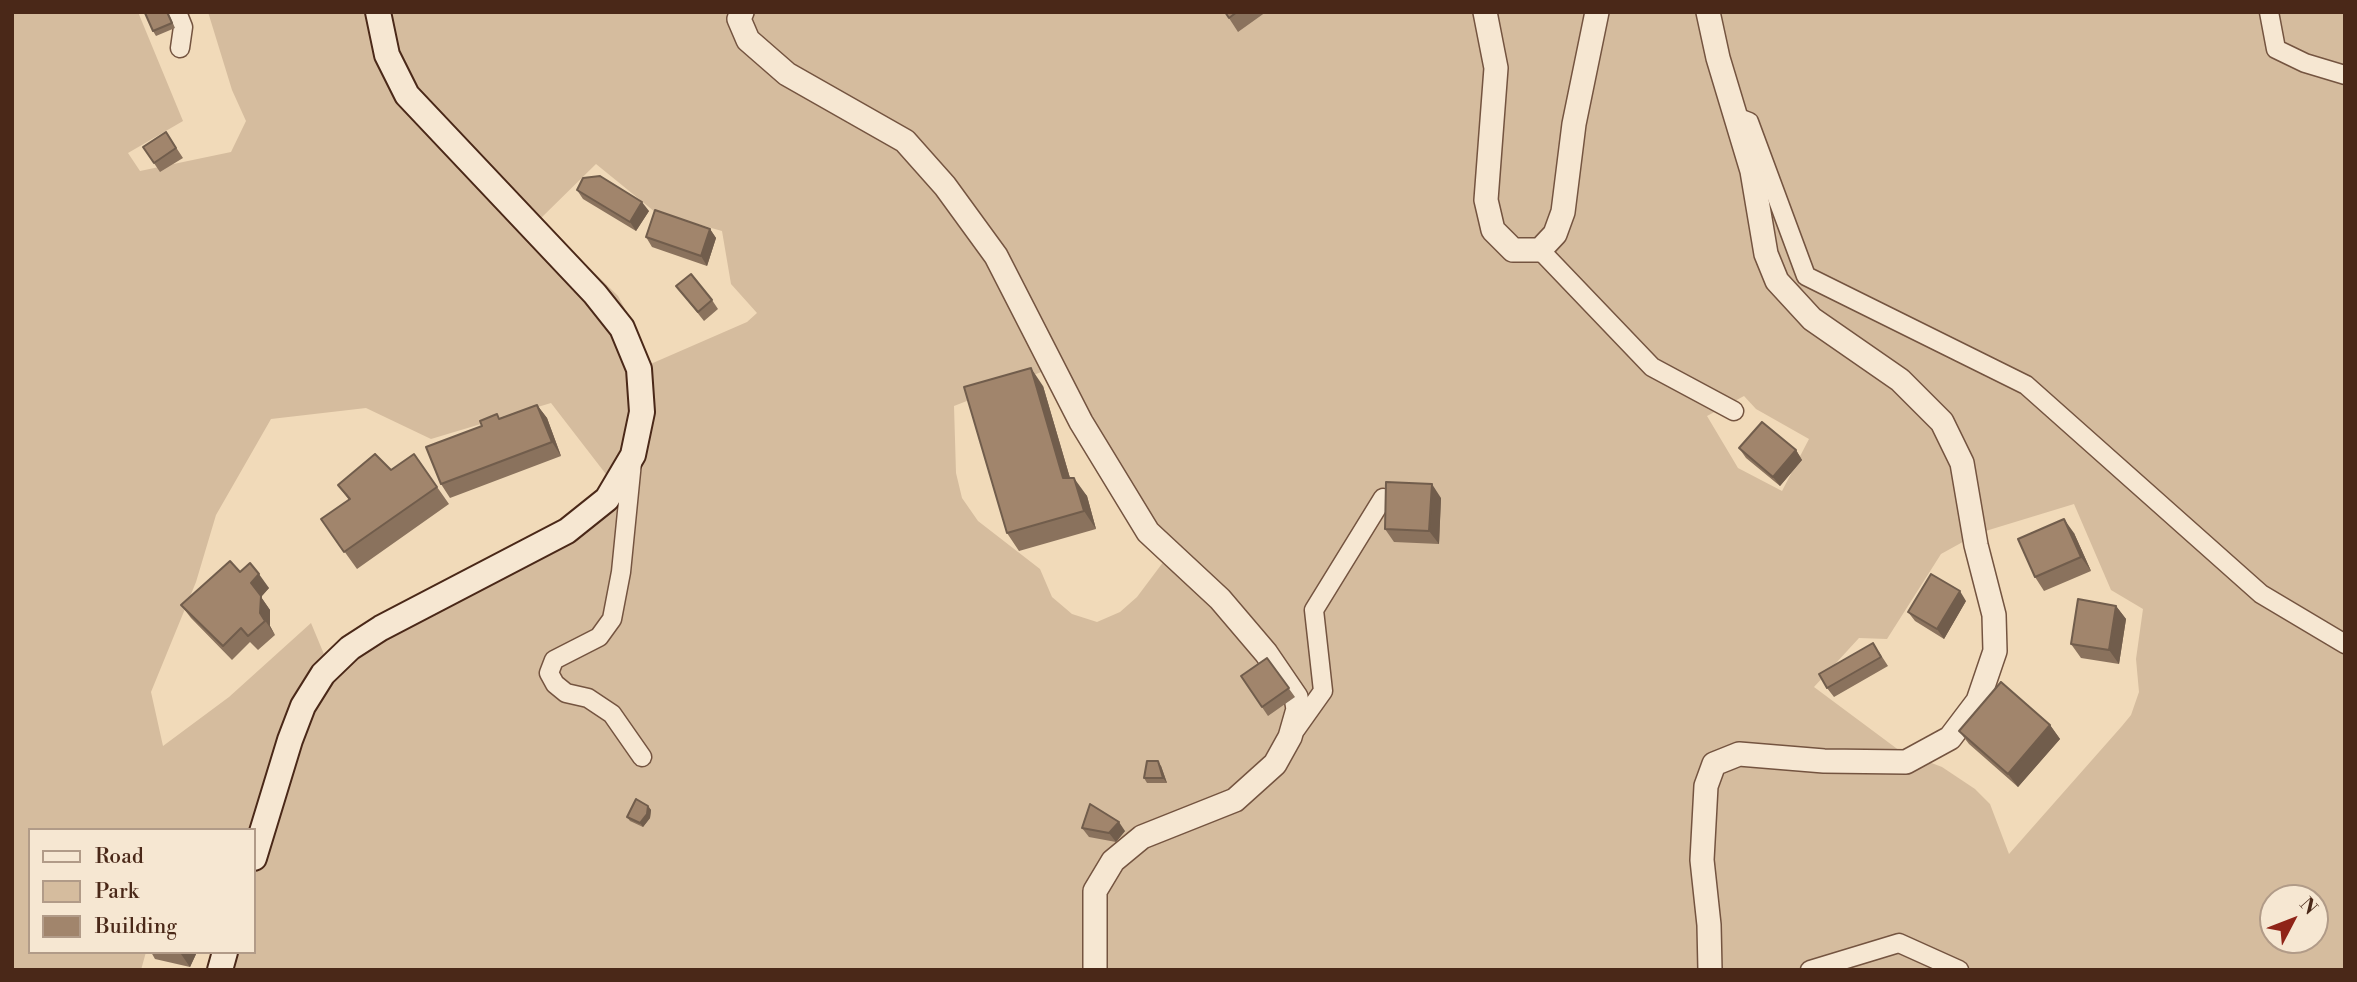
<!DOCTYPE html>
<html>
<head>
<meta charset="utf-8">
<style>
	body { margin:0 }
	#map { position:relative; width:2357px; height:982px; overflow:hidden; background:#f1dab9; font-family:"Libre Bodoni",serif }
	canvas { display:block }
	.frame { position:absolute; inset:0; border:14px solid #4a2818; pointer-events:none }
	.legend { position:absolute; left:28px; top:828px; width:228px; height:126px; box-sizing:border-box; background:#f6e7d2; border:2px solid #b19b88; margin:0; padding:9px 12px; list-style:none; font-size:21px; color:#4a2818 }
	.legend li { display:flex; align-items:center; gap:14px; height:35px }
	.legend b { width:35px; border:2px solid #b19b88 }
	.north { position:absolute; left:2259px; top:884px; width:70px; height:70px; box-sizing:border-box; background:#f6e7d2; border:2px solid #b19b88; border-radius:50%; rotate:48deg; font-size:19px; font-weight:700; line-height:28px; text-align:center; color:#4a2818 }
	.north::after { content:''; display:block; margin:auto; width:24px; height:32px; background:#8f2418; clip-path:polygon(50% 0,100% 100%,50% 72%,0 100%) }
</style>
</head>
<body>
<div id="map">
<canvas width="2357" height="982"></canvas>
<div class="frame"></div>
<ul class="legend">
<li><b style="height:9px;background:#f6e7d2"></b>Road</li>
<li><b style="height:19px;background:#d5bc9e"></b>Park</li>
<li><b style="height:19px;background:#a1856c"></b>Building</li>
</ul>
<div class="north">N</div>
</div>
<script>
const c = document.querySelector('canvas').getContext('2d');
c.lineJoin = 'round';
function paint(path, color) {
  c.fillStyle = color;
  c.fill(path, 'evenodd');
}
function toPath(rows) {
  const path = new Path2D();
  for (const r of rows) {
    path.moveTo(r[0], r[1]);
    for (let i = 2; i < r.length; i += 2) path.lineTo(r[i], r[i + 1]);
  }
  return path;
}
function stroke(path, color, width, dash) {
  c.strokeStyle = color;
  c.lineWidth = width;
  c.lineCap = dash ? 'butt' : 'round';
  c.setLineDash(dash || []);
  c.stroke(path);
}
const green = toPath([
	[12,12,138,12,183,121,128,153,140,171,231,152,246,121,232,90,208,12,2345,12,2345,970,216,970,220,952,254,952,254,830,30,830,30,952,146,952,141,970,12,970],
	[596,164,655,212,722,231,731,284,757,313,747,322,646,366,636,330,618,296,540,219],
	[1049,369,1170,553,1137,597,1120,612,1097,622,1072,614,1052,597,1040,569,978,521,962,498,956,473,954,406],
	[1744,396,1756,409,1809,439,1782,491,1738,468,1707,416],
	[551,403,612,482,559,524,326,659,311,623,229,697,163,746,151,692,196,582,216,515,271,419,366,408,431,439],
	[2074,504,2111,590,2143,609,2136,659,2139,692,2131,715,2122,726,2009,854,1990,804,1975,789,1942,767,1900,751,1814,687,1859,638,1887,639,1941,554,1979,533],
	[2273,898,2315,898,2315,940,2273,940]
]);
const minor = toPath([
	[177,12,183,27,180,48],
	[2269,12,2276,49,2305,63,2345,75],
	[1736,117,1749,122,1806,276,2026,385,2261,594,2345,644],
	[1540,250,1652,367,1734,411],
	[632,462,621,572,612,619,599,637,554,660,549,673,555,684,566,693,588,698,612,714,642,757],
	[1296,729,1323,691,1314,610,1383,498],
	[1810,970,1899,943,1959,970]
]);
const tertiary = toPath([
	[742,12,739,19,748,40,787,74,905,141,945,186,996,256,1081,422,1148,532,1220,599,1266,653,1296,697,1298,709,1290,737,1275,764,1235,800,1142,837,1113,861,1095,891,1095,970],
	[1485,12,1496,68,1486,200,1493,230,1513,250,1540,250,1555,234,1563,212,1574,124,1597,12],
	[1708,12,1718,58,1752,171,1766,254,1777,281,1812,319,1900,380,1942,422,1962,463,1976,545,1994,615,1995,651,1978,701,1950,738,1906,762,1824,761,1739,754,1714,764,1706,786,1702,860,1709,925,1710,970]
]);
const secondary = toPath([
	[254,858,290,740,303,706,323,674,350,648,381,628,567,531,607,499,633,455,642,412,639,369,622,328,595,294,407,95,387,55,378,12],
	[220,970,225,952]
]);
const wall = toPath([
	[146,12,168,12,175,28,156,36,153,31],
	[1225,12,1266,12,1238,32],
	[166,132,183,158,160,172,143,147],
	[577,190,649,211,636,231,583,199],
	[710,229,716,238,707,266,652,247,646,237],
	[676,286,712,300,718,309,704,321],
	[1043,386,1070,478,1087,496,1096,529,1019,551,1007,533],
	[537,405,547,418,561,456,450,498,441,484,500,418],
	[1739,448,1796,450,1802,460,1780,486,1746,458],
	[414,454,449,504,357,569,321,519,349,500,338,485,391,470],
	[1441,498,1439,544,1394,542,1385,529],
	[2074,533,2091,571,2044,591,2035,577],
	[240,572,269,588,261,597,270,610,270,626,275,635,258,650,250,642,232,660,191,618,181,605],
	[1966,601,1944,639,1915,621,1908,612],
	[2116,606,2126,619,2119,664,2081,658,2071,644],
	[1879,652,1888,666,1834,697,1827,688],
	[1267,658,1295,697,1268,716,1241,676],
	[2050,725,2060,739,2018,787,1969,744,1959,731],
	[1161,766,1167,783,1147,783,1144,778],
	[648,806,651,810,650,818,643,827,630,821,627,817],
	[1082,828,1125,831,1116,842,1089,837],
	[151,952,197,952,190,967,155,959]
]);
const shadedWall = toPath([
	[642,202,649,211,636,231,630,222],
	[710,229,716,238,707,266,701,256],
	[1031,368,1043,386,1075,495,1063,478],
	[537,405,547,418,561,456,552,442],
	[1796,450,1802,460,1780,486,1773,477],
	[1074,478,1087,496,1096,529,1084,511],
	[1432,484,1441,498,1439,544,1429,531],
	[2064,519,2074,533,2091,571,2081,557],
	[259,574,269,588,261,597,270,610,270,626,275,635,260,613,251,583],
	[1960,591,1966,601,1944,639,1937,629],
	[2116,606,2126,619,2119,664,2109,650],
	[2050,725,2060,739,2018,787,2008,774],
	[1158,761,1161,766,1167,783,1163,778],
	[648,806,651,810,650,818,643,827,640,823],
	[1119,822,1125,831,1116,842,1109,833],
	[181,952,197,952,190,967,181,954]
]);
const building = toPath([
	[167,12,172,23,153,31,145,13,167,12],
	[1225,12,1237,12,1229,18,1225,12],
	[166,132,176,148,154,163,143,147,166,132],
	[600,176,642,202,630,222,577,190,583,178,600,176],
	[655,210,710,229,701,256,646,237,655,210],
	[691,274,712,300,698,312,676,286,691,274],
	[1031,368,1063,478,1074,478,1084,511,1007,533,964,387,1031,368],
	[537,405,552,442,441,484,426,447,482,426,480,421,497,414,499,419,537,405],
	[1762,422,1796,450,1773,477,1739,448,1762,422],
	[375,454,391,470,414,454,437,487,344,552,321,519,350,499,338,485,375,454],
	[1386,482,1432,484,1429,531,1385,529,1386,482],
	[2064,519,2081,557,2035,577,2018,539,2064,519],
	[230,561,240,572,250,563,259,574,251,583,261,596,260,613,265,621,248,636,241,628,223,646,181,605,230,561],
	[1931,574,1960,591,1937,629,1908,612,1931,574],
	[2078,599,2116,606,2109,650,2071,644,2078,599],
	[1873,643,1881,657,1827,688,1819,674,1873,643],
	[1267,658,1289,688,1262,707,1241,676,1267,658],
	[2001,682,2050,725,2008,774,1959,731,2001,682],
	[1147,761,1158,761,1163,778,1144,778,1147,761],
	[636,799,648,806,647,814,640,823,627,817,636,799],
	[1090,804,1119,822,1109,833,1082,828,1090,804]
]);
paint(green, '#d5bc9e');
stroke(minor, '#745440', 21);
stroke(tertiary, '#745440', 26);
stroke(secondary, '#4a2818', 28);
stroke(minor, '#f6e7d2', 18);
stroke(tertiary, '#f6e7d2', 23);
stroke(secondary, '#f6e7d2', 24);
paint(wall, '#8a725d');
paint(shadedWall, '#715d4c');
paint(building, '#a1856c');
stroke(building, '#715d4c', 2);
</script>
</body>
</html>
